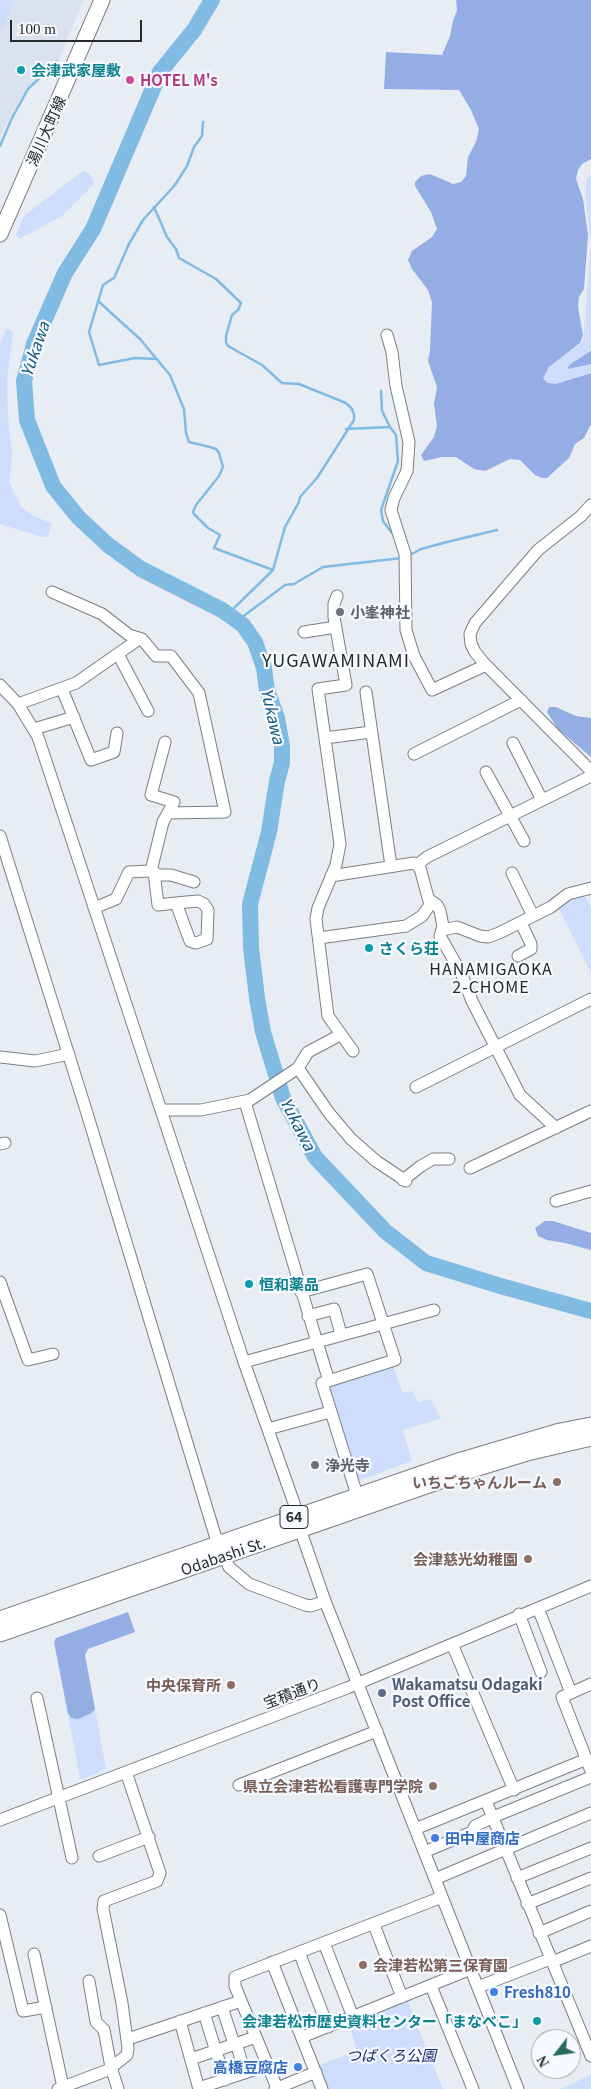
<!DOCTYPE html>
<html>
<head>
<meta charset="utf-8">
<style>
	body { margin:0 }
	#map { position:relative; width:591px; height:2089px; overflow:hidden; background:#e8ecf3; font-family:Georgia,serif }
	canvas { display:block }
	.north { position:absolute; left:531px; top:2029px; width:50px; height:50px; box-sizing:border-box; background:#f6f9ff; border:1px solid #a4a6ab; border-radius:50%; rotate:240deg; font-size:14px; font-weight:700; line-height:20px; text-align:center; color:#28292c }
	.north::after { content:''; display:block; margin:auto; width:18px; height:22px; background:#256b60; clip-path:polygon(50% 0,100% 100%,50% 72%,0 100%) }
	.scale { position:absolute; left:10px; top:20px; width:132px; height:22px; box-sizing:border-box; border:2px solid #28292c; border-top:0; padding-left:6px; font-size:15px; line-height:18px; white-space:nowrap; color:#28292c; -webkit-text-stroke:4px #f6f9ff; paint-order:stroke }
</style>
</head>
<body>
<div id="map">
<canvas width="591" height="2089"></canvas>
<div class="north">N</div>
<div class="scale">100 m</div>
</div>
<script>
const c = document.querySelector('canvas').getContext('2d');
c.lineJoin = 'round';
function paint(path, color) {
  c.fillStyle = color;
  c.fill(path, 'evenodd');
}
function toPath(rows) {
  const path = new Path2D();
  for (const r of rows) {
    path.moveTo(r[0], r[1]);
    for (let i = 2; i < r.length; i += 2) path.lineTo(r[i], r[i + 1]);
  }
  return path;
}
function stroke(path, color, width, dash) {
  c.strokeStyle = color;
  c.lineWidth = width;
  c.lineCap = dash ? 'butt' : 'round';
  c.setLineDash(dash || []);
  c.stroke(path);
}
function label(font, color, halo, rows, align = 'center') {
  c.font = font + ' Georgia,"Noto Sans JP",serif';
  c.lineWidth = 4.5;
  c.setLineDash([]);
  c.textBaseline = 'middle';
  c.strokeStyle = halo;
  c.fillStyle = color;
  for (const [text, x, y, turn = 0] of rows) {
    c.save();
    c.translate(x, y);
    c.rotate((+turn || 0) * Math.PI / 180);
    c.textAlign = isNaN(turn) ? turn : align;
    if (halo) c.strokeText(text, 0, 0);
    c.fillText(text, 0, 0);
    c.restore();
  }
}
const built = toPath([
	[0,0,84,0,59,58,37,75,23,94,0,137]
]);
const green = toPath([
	[0,0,15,0,2,29,0,29],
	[83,171,89,173,94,181,93,185,62,216,19,239,16,235,24,216],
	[591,175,591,372,551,387,542,382,542,372,583,342,591,243,585,194,586,180],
	[6,329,13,332,7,382,8,417,12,454,9,482,22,508,32,515,52,524,48,537,42,537,0,524,0,344],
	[578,897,586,897,591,908,591,973,559,909,568,899],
	[392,1364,403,1393,412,1391,418,1402,431,1399,441,1418,403,1430,412,1461,355,1482,325,1385],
	[95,1709,106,1769,83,1779,80,1778,68,1714,71,1718,90,1714],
	[406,1997,443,2089,323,2089,314,2067,357,2051,348,2020],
	[591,2075,591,2089,560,2089]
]);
const forest = toPath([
	[456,0,591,0,591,159,582,164,578,170,576,179,583,199,588,235,584,289,579,297,578,307,583,335,580,343,549,367,543,378,547,383,556,384,591,373,591,424,584,438,575,444,569,458,547,478,542,478,535,475,520,460,510,459,485,471,474,469,456,457,442,457,424,461,421,455,434,437,437,426,434,404,437,387,428,361,430,351,432,302,428,290,412,269,408,260,412,251,432,237,437,229,431,212,415,186,415,182,421,176,430,174,453,184,461,182,466,176,468,157,476,142,479,129,471,110,459,90,384,89,386,52,442,55,450,36,453,21,457,10],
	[591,351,591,364,568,369,567,368,572,363],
	[549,707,556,707,576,716,591,718,591,757,558,729,547,712],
	[545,1221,553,1221,591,1233,591,1250,565,1243,547,1240,538,1236,535,1228],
	[128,1612,135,1632,88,1649,85,1655,95,1709,90,1714,78,1719,71,1718,68,1714,54,1642,56,1638]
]);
const stream = toPath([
	[0,146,12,118,28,89,57,61],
	[154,207,167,237,176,249,179,258,216,279,241,303,238,310,232,315,226,336,226,342,228,346,262,365,282,383,299,384,346,403,352,409,354,415,354,420,317,478,300,497,299,502,285,527,273,570,228,614],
	[98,301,140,339,170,375,184,409,186,433,189,442,210,447,216,449,219,453,223,467,219,476,196,505,193,512,194,514,208,528,220,535,214,548,273,570],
	[157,359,135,358,99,365,89,332,103,285,114,278,129,244,143,220,175,185,187,166,194,147,202,136,203,122],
	[381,391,382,411,390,427],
	[346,429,390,427,396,435,398,461,381,510,383,521,392,533],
	[408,556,421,549,447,542,497,530],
	[237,621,285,585,294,584,323,567,402,558]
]);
const river = toPath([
	[212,0,194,30,160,72,93,229,65,273,34,344,24,381,27,420,53,486,78,517,108,545,141,569,222,610,243,625,255,642,264,668,267,690,277,718,282,746,282,763,277,781,269,832,250,904,251,948,257,998,263,1032,283,1098,315,1157,385,1231,426,1263,504,1287,591,1311]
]);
const minor = toPath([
	[387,335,392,352,396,386,409,442,407,471,394,498,391,510,405,554,406,630,414,656,432,690,486,665],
	[591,505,581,516,538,550,475,623,470,634,471,644,475,652,483,662,591,771],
	[52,592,102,614,129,635,142,639,156,656,171,656,199,693,225,812,168,813],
	[337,596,334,604,334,617,346,685,318,689,340,844,336,865,318,908,316,919,328,1016,353,1051],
	[304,632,336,627],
	[118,654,148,711],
	[0,685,18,704,38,737,244,1362,294,1503,300,1529,325,1601,518,2089],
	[62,689,91,760,114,752,117,733],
	[366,692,391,866],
	[18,704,76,683,139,639],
	[34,729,74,717],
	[325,738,371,732],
	[513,743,542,800],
	[414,754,521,700],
	[486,772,524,841],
	[0,836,86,1110,218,1545],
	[417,865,427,857,591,776],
	[151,871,163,822,174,802,151,795,165,742],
	[154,872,158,905,176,903,198,901,204,904,208,910,207,939,196,943,190,941,176,903],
	[512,873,533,916],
	[430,900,437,905,440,911,443,926,440,936,461,973,472,1001,520,1095,556,1128],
	[94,908,116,899,129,872,151,871,159,875,171,875,194,882],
	[442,930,457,927,480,936,488,937,499,933,551,907,568,894,591,888],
	[319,938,406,926,422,916,430,905,420,868,414,863,331,876],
	[518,956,531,949,531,944,521,923],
	[0,1057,35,1061,69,1054],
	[298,1068,329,1113,351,1139,376,1161,406,1181],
	[416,1087,591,999],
	[245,1102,317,1342,434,1310],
	[161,1110,201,1110,250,1100,298,1068,308,1052,340,1035],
	[0,1144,5,1143],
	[470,1168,591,1111],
	[403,1180,421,1166,433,1159,449,1159],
	[556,1201,591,1191],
	[0,1282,28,1360,53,1354],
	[301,1292,367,1274,395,1360,322,1383,357,1495],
	[308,1316,334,1309,341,1334],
	[244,1362,317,1342,329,1381],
	[268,1429,330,1412],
	[224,1556,229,1567,249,1584,305,1605,311,1606,325,1601],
	[538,1608,571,1693],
	[519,1614,541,1672],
	[452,1644,514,1790],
	[591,1684,562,1697,591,1771],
	[37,1698,72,1858],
	[239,1785,377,1731],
	[486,1801,591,2056],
	[0,1820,347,1688,591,1586],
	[415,1829,587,1759],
	[424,1852,472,1832,475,1826,493,1817,591,1777],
	[99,1856,149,1837],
	[517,1878,591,1848],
	[435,1879,591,1813],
	[527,1904,591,1878],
	[0,1915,23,2011,46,2007],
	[374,1925,402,1997],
	[539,1933,591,1911],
	[324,1943,353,2017],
	[299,1952,328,2027],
	[34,1954,63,2087],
	[272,1962,322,2089],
	[552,1962,591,1946],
	[89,1981,96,2022,104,2030,111,2067,118,2089],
	[431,1986,473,2089],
	[478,1987,550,1959],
	[222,2007,234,2044],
	[204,2013,225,2080],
	[180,2021,199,2089],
	[302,2037,471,1969],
	[128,2039,241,2001],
	[236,2043,245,2073],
	[191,2059,256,2037],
	[199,2088,268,2065],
	[277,2088,235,1986,235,1977,442,1897],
	[58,2089,108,2070,127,2055,128,2048,122,2003,103,1909,104,1901,157,1881,160,1873,126,1772],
	[275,2089,316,2072]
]);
const major = toPath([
	[0,234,102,0],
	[0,1619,455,1462,560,1431,591,1425],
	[0,1634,481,1467,527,1453,591,1438]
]);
const markers = [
	[21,70,5,"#0f9aa8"],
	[130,80,5,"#d1479c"],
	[340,612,5,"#6b7280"],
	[369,948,5,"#0f9aa8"],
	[249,1284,5,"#0f9aa8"],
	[315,1465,5,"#6b7280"],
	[557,1482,5,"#8d6e63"],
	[528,1559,5,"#8d6e63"],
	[231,1685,5,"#8d6e63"],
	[382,1693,5,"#5c6f8a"],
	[433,1786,5,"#8d6e63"],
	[435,1838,5,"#3f7fe0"],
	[363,1965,5,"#8d6e63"],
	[494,1992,5,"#3f7fe0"],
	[537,2021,5,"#0f9aa8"],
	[298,2067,5,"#3f7fe0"]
];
const shields = [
	[294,1517,28]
];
const shieldNames = [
	["64",294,1517]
];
const cultureNames = [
	["会津武家屋敷",31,70],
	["さくら荘",379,948],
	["恒和薬品",259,1284],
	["会津若松市歴史資料センター「まなべこ」",527,2021,"right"]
];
const hotelNames = [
	["HOTEL M's",140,80]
];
const streetNames = [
	["湯川大町線",46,131,-66],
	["Odabashi St.",223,1556,-19],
	["宝積通り",292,1693,-21]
];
const worshipNames = [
	["小峯神社",350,612],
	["浄光寺",325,1465]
];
const educationNames = [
	["いちごちゃんルーム",547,1482],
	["会津慈光幼稚園",518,1559],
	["中央保育所",221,1685],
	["県立会津若松看護専門学院",423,1786],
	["会津若松第三保育園",373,1965,"left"]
];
const serviceNames = [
	["Wakamatsu Odagaki",392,1684],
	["Post Office",392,1701]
];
const shopNames = [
	["田中屋商店",445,1838],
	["Fresh810",504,1992],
	["高橋豆腐店",288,2067,"right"]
];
const parkNames = [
	["つばくろ公園",391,2055]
];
const waterNames = [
	["Yukawa",35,349,-71],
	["Yukawa",273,716,77],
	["Yukawa",298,1124,63]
];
const neighbourhoodNames = [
	["HANAMIGAOKA",491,969],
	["2-CHOME",491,987]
];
const quarterNames = [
	["YUGAWAMINAMI",336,660]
];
paint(built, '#dae1ef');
paint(green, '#ceddfc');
paint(forest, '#94ade4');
stroke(stream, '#80bbe3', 2.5);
stroke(river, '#80bbe3', 16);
stroke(minor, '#7b7e84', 13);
stroke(major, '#7b7e84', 17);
stroke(minor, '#fff', 11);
stroke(major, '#fff', 15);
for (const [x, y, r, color] of markers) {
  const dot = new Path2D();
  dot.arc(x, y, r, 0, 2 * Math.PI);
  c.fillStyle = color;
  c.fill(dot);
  stroke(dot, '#f6f9ff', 2);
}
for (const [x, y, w] of shields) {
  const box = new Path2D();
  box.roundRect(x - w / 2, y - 11.5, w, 23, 4);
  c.fillStyle = '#f6f9ff';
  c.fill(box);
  stroke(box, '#28292c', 1);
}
label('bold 14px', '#28292c', null, shieldNames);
label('bold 15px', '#0d838f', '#f6f9ff', cultureNames, 'left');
label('bold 15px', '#b23c85', '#f6f9ff', hotelNames, 'left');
label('15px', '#28292c', '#f6f9ff', streetNames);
label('bold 15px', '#5b616d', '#f6f9ff', worshipNames, 'left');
label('bold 15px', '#785e54', '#f6f9ff', educationNames, 'right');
label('bold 15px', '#4e5e75', '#f6f9ff', serviceNames, 'left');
label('bold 15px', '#366cbe', '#f6f9ff', shopNames, 'left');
label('italic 15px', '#152c6b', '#f6f9ff', parkNames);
label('italic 16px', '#11577e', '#f6f9ff', waterNames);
c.letterSpacing = '1px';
label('16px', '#28292c', '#f6f9ff', neighbourhoodNames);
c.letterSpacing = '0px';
c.letterSpacing = '1px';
label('18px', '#28292c', '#f6f9ff', quarterNames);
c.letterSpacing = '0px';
</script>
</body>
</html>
